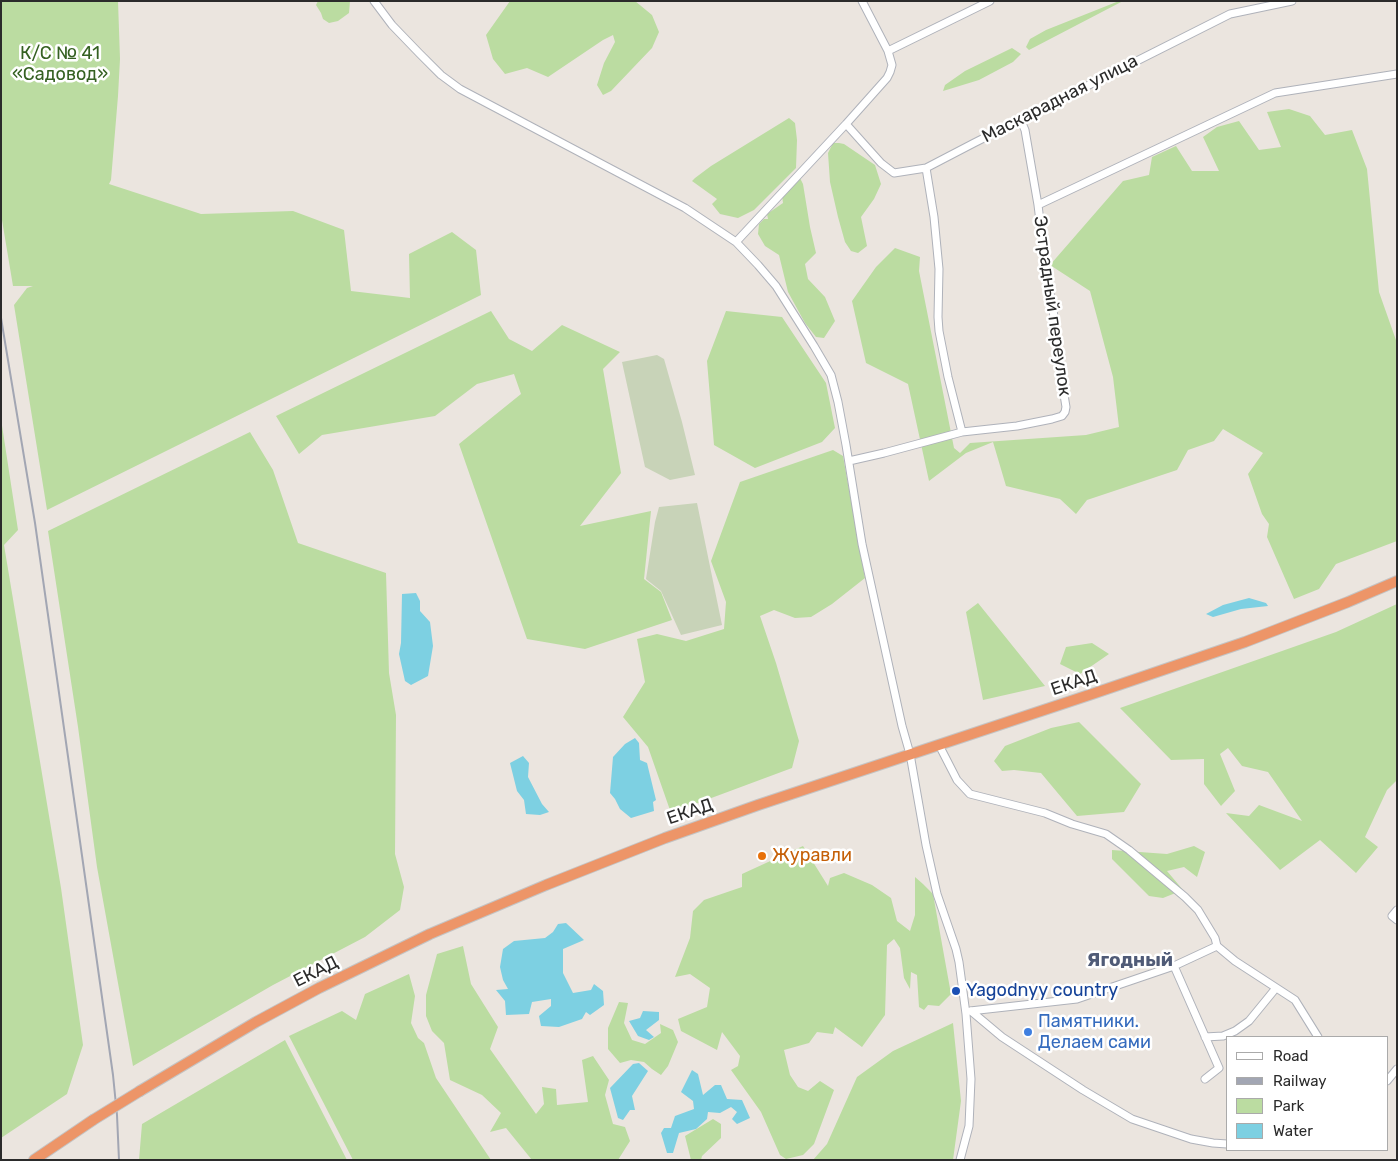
<!DOCTYPE html>
<html>
<head>
<meta charset="utf-8">
<style>
	body { margin:0 }
	#map { position:relative; width:1398px; height:1161px; overflow:hidden; background:#ebe5df; font-family:Rubik,sans-serif }
	canvas { display:block }
	.frame { position:absolute; inset:0; border:2px solid #2b2b2b; pointer-events:none }
	.legend { position:absolute; left:1226px; top:1036px; width:162px; height:115px; box-sizing:border-box; background:#fff; border:1px solid #aaa; margin:0; padding:6px 9px; list-style:none; font-size:15px; color:#2b2b2b }
	.legend li { display:flex; align-items:center; gap:10px; height:25px }
	.legend b { width:25px; border:1px solid #aaa }
</style>
</head>
<body>
<div id="map">
<canvas width="1398" height="1161"></canvas>
<div class="frame"></div>
<ul class="legend">
<li><b style="height:6px;background:#fff"></b>Road</li>
<li><b style="height:6px;background:#a2a6b3"></b>Railway</li>
<li><b style="height:14px;background:#bbdca1"></b>Park</li>
<li><b style="height:14px;background:#7dd0e2"></b>Water</li>
</ul>
</div>
<script>
const c = document.querySelector('canvas').getContext('2d');
c.lineJoin = 'round';
function paint(path, color) {
  c.fillStyle = color;
  c.fill(path, 'evenodd');
}
function toPath(rows) {
  const path = new Path2D();
  for (const r of rows) {
    path.moveTo(r[0], r[1]);
    for (let i = 2; i < r.length; i += 2) path.lineTo(r[i], r[i + 1]);
  }
  return path;
}
function stroke(path, color, width, dash) {
  c.strokeStyle = color;
  c.lineWidth = width;
  c.lineCap = dash ? 'butt' : 'round';
  c.setLineDash(dash || []);
  c.stroke(path);
}
function label(font, color, halo, rows, align = 'center') {
  c.font = font + ' Rubik,sans-serif';
  c.lineWidth = 5;
  c.setLineDash([]);
  c.textBaseline = 'middle';
  c.strokeStyle = halo;
  c.fillStyle = color;
  for (const [text, x, y, turn = 0] of rows) {
    c.save();
    c.translate(x, y);
    c.rotate((+turn || 0) * Math.PI / 180);
    c.textAlign = isNaN(turn) ? turn : align;
    if (halo) c.strokeText(text, 0, 0);
    c.fillText(text, 0, 0);
    c.restore();
  }
}
const green = toPath([
	[1,1,118,1,120,59,118,96,111,180,109,184,201,214,293,211,344,230,351,291,410,298,409,254,452,232,476,250,481,295,47,510,14,305,27,288,33,286,13,286,1,214],
	[318,1,350,1,349,13,338,21,329,23,323,19,321,13,316,5],
	[510,1,635,1,652,15,659,32,652,48,611,91,603,95,597,85,604,63,615,42,613,35,603,40,548,77,527,68,505,74,493,59,486,35],
	[1119,1,1123,1,1029,50,1026,47,1030,39,1046,30],
	[1012,48,1021,54,1013,62,979,80,943,91,945,85,965,71],
	[1289,109,1310,116,1325,135,1352,130,1367,169,1379,292,1397,343,1397,541,1336,564,1319,589,1294,599,1267,537,1269,524,1262,514,1248,474,1263,453,1223,429,1214,441,1188,450,1177,470,1087,500,1076,514,1060,499,1006,486,993,442,966,453,929,481,908,384,866,363,852,301,876,267,895,248,920,257,919,271,954,448,960,453,970,443,1086,435,1119,427,1113,377,1090,291,1050,265,1123,181,1149,175,1152,157,1176,146,1192,171,1219,171,1203,137,1217,127,1239,121,1259,150,1281,147,1267,112],
	[789,118,795,123,797,140,796,168,754,210,738,218,720,214,712,204,717,199,692,181,695,178,711,166],
	[833,143,839,143,844,144,875,165,881,184,874,199,861,217,867,246,858,253,851,251,845,242,838,217,830,182,828,153],
	[800,178,803,184,810,227,816,253,805,264,808,279,825,297,835,321,824,338,816,337,805,323,788,292,779,255,765,246,758,234,759,224,764,219,768,219,767,214,783,203,782,195],
	[491,311,509,339,532,351,562,325,620,352,603,369,621,473,580,526,651,511,644,579,661,592,672,620,585,649,527,639,459,444,521,394,514,374,477,384,435,416,322,435,299,454,276,416],
	[726,311,782,317,826,383,835,428,822,442,755,468,714,445,707,361],
	[1,419,18,530,4,545,61,888,83,1045,67,1094,1,1138],
	[250,432,273,470,298,543,386,573,389,673,396,715,395,854,404,887,400,910,365,937,273,985,133,1066,97,867,78,727,48,531],
	[833,450,843,456,865,578,832,604,811,617,795,618,774,610,760,616,776,663,799,741,792,768,671,813,648,747,623,717,645,682,637,639,657,634,686,641,724,629,726,602,711,561,740,482],
	[978,603,1045,686,983,700,966,612],
	[1397,604,1397,780,1387,790,1365,837,1378,847,1356,873,1320,840,1280,870,1226,813,1249,816,1259,805,1302,821,1268,772,1242,766,1228,748,1220,754,1235,791,1221,806,1204,784,1204,759,1171,760,1120,708,1336,632],
	[1092,643,1109,654,1080,674,1060,664,1066,647],
	[1079,722,1141,784,1124,812,1077,816,1041,773,1014,770,1002,771,994,761,1005,746,1051,728],
	[803,846,828,886,830,878,844,873,872,885,891,898,897,921,910,931,915,915,915,877,923,884,933,894,951,994,939,1006,928,1005,924,1010,919,1007,917,975,911,972,910,989,904,978,900,948,894,939,887,945,885,1015,862,1047,835,1027,833,1034,817,1032,809,1043,784,1050,790,1075,798,1087,808,1091,820,1081,834,1090,814,1144,803,1155,786,1159,780,1155,761,1112,731,1070,738,1066,740,1056,722,1032,717,1050,681,1031,678,1019,707,1007,710,988,690,974,675,977,690,938,693,911,704,900,742,887,742,874],
	[1194,846,1205,852,1197,877,1184,867,1167,871,1183,890,1163,898,1149,896,1112,859,1112,850,1167,854],
	[463,946,471,984,498,1027,490,1049,536,1114,544,1104,542,1087,556,1089,557,1105,588,1102,582,1060,593,1056,609,1080,605,1095,613,1124,625,1127,630,1141,618,1160,532,1160,506,1128,490,1132,501,1113,482,1095,450,1080,444,1043,432,1031,426,1016,426,995,437,954],
	[409,974,415,996,411,1023,418,1038,424,1043,436,1078,491,1160,353,1160,289,1036,342,1011,356,1020,365,994],
	[619,1002,628,1003,624,1023,632,1040,645,1044,661,1033,660,1024,673,1030,678,1042,668,1066,661,1075,652,1069,644,1062,631,1060,620,1063,608,1049,608,1028],
	[953,1023,961,1101,953,1160,813,1160,827,1144,857,1077,893,1051],
	[285,1040,347,1160,139,1160,142,1124],
	[713,1119,721,1124,721,1138,702,1156,701,1160,691,1160,685,1136]
]);
const cemetery = toPath([
	[657,355,664,359,682,422,695,475,670,480,645,467,622,362],
	[697,503,722,625,681,635,661,591,646,579,655,522,659,507]
]);
const water = toPath([
	[416,593,420,601,420,611,430,622,433,646,428,676,411,685,405,681,399,654,401,643,402,594],
	[1249,598,1266,603,1268,606,1241,609,1213,617,1206,614,1223,605],
	[635,738,639,743,640,760,647,763,656,800,653,802,654,811,631,818,620,809,615,799,610,793,613,757,625,744],
	[523,756,529,763,528,777,542,804,549,812,540,815,526,814,524,800,517,791,510,763],
	[566,923,584,940,563,949,563,973,573,993,591,990,594,984,603,991,604,1005,590,1015,586,1012,582,1019,559,1027,541,1026,539,1016,551,1006,551,999,532,1002,529,1014,506,1015,505,1001,496,990,508,989,503,980,500,967,503,949,514,941,545,938,553,932,558,924],
	[643,1011,659,1012,659,1020,646,1030,654,1037,649,1040,638,1036,629,1021,640,1018],
	[639,1063,648,1071,632,1096,635,1110,630,1110,623,1120,618,1118,610,1088,633,1064],
	[692,1070,698,1074,703,1095,715,1085,721,1085,727,1099,742,1100,750,1118,737,1124,732,1119,737,1112,731,1107,720,1113,708,1112,707,1119,696,1129,679,1133,673,1153,667,1153,661,1133,664,1128,671,1128,675,1116,694,1109,693,1101,681,1092]
]);
const minor = toPath([
	[374,1,392,25,419,53,441,75,460,89,685,208,736,242,758,265,776,286,814,346,831,375,838,402,846,445,862,544,902,726,910,754,926,845,937,894,956,949,959,962,966,1014,971,1079,969,1126,960,1160],
	[888,51,990,1],
	[1020,119,1025,130,1038,205,1275,93,1397,74],
	[846,124,881,163,894,173,926,168,974,143,1230,14,1292,1],
	[926,168,934,217,939,269,938,317,939,331,948,377,962,432],
	[736,242,846,124,887,78,890,72,892,65,888,51,862,1],
	[849,461,884,453,962,432,1017,426,1052,419,1062,416,1065,412,1066,407,1059,364,1053,309,1047,278,1038,205],
	[939,745,957,780,970,794,1045,813,1072,824,1106,834,1129,850,1185,897,1198,910,1215,938,1217,946,1235,961,1295,1000,1318,1037],
	[1397,910,1392,916,1397,920],
	[1174,966,1219,1068,1205,1079],
	[970,1011,1077,999,1174,966,1217,946],
	[971,1011,1002,1037,1083,1090,1132,1119,1191,1139,1213,1143,1227,1144],
	[1205,1037,1223,1036,1235,1031,1249,1021,1276,988],
	[1387,1081,1397,1069]
]);
const highway = toPath([
	[140,1091,256,1022,319,988,430,934,546,885,665,838,758,805,1092,694,1245,642,1348,602,1397,581],
	[34,1160,93,1120]
]);
const rail = toPath([
	[1,318,35,523,113,1075,117,1115,119,1160]
]);
const highwayBridge = toPath([
	[93,1120,140,1091]
]);
const markers = [
	[762,856,5,"#e8710a"],
	[956,991,5,"#1a4fb4"],
	[1028,1032,5,"#3f7fe0"]
];
const parkNames = [
	["К/С № 41",60,54],
	["«Садовод»",60,75]
];
const streetNames = [
	["Маскарадная улица",1060,99,-27],
	["Эстрадный переулок",1052,306,82],
	["ЕКАД",1074,683,-19],
	["ЕКАД",690,812,-19],
	["ЕКАД",316,972,-27]
];
const foodNames = [
	["Журавли",772,856]
];
const transitNames = [
	["Yagodnyy country",966,991]
];
const shopNames = [
	["Памятники.",1038,1022],
	["Делаем сами",1038,1043]
];
const neighbourhoodNames = [
	["Ягодный",1130,961]
];
paint(green, '#bbdca1');
paint(cemetery, '#c8d3b8');
paint(water, '#7dd0e2');
stroke(minor, '#afb2ba', 9);
stroke(highway, '#c4c4c4', 12);
stroke(minor, '#fff', 7);
stroke(highway, '#ed9568', 10);
stroke(rail, '#a2a6b3', 2);
stroke(highwayBridge, '#c4c4c4', 12, []);
stroke(highwayBridge, '#ed9568', 10);
for (const [x, y, r, color] of markers) {
  const dot = new Path2D();
  dot.arc(x, y, r, 0, 2 * Math.PI);
  c.fillStyle = color;
  c.fill(dot);
  stroke(dot, '#fff', 2);
}
label('18px', '#356122', '#fff', parkNames);
label('18px', '#2b2b2b', '#fff', streetNames);
label('18px', '#c56008', '#fff', foodNames, 'left');
label('18px', '#164399', '#fff', transitNames, 'left');
label('18px', '#366cbe', '#fff', shopNames, 'left');
label('bold 19px', '#505b77', '#fff', neighbourhoodNames);
</script>
</body>
</html>
